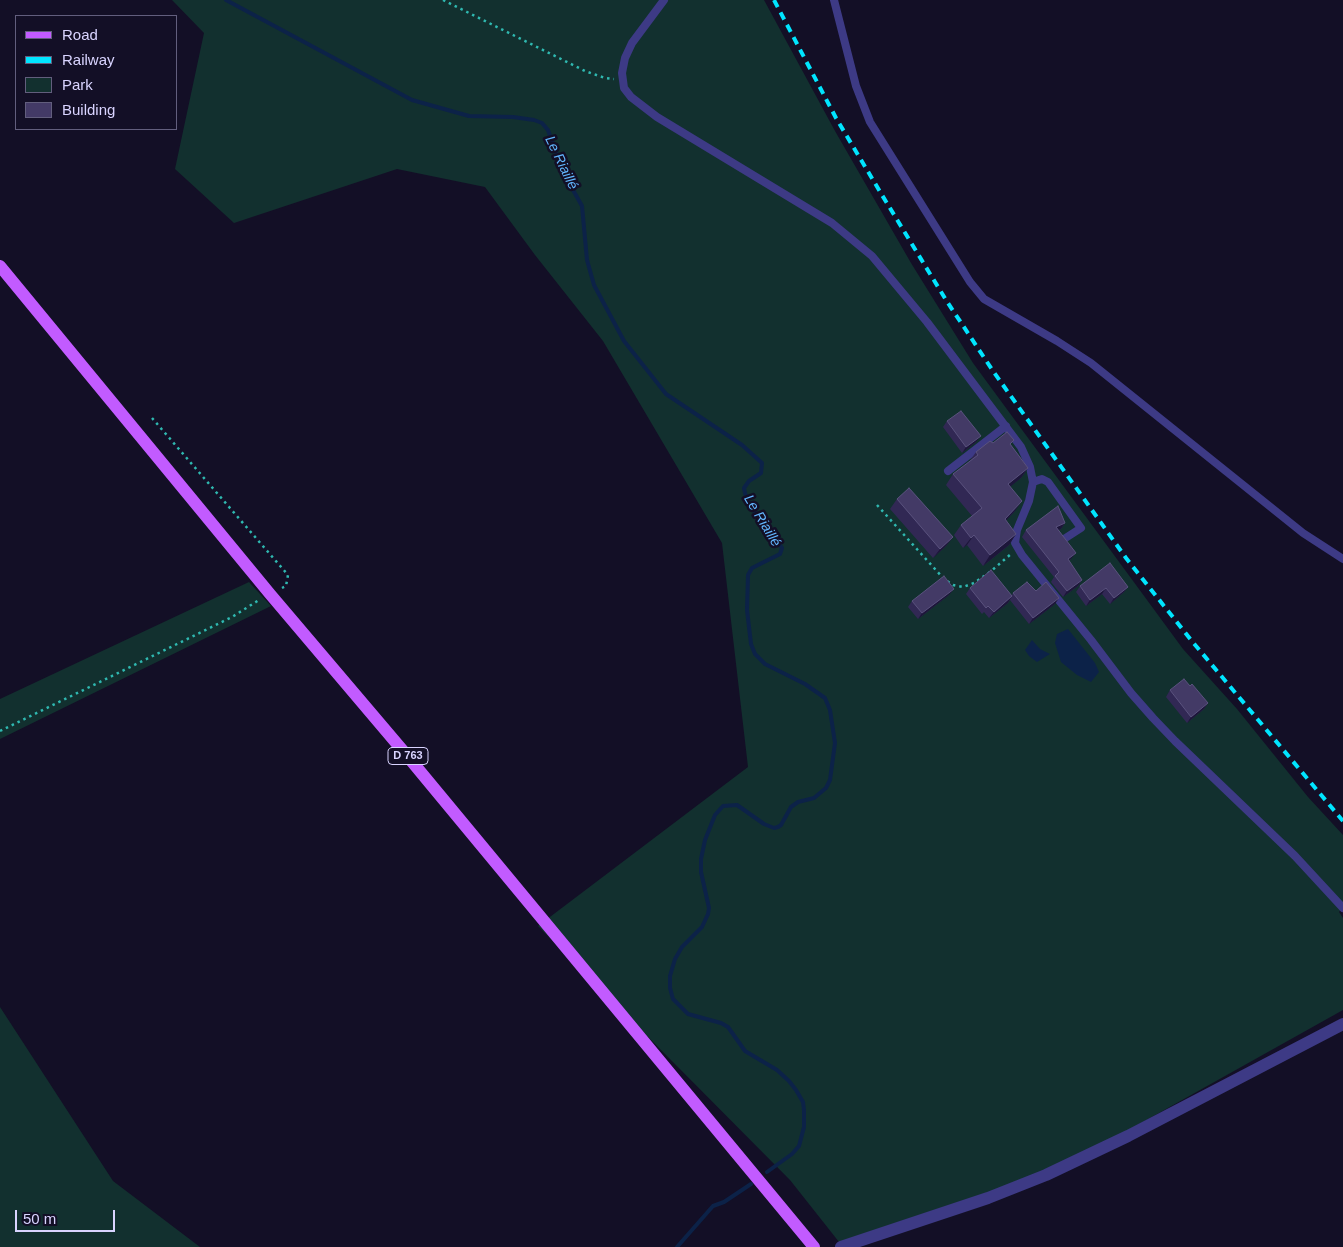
<!DOCTYPE html>
<html>
<head>
<meta charset="utf-8">
<style>
	body { margin:0 }
	#map { position:relative; width:1343px; height:1247px; overflow:hidden; background:#130f26; font-family:Helvetica,sans-serif }
	canvas { display:block }
	.legend { position:absolute; left:15px; top:15px; width:162px; height:115px; box-sizing:border-box; background:#130f26; border:1px solid #625e7d; margin:0; padding:6px 9px; list-style:none; font-size:15px; color:#d9d4ff }
	.legend li { display:flex; align-items:center; gap:10px; height:25px }
	.legend b { width:25px; border:1px solid #625e7d }
	.scale { position:absolute; left:15px; top:1210px; width:100px; height:22px; box-sizing:border-box; border:2px solid #d9d4ff; border-top:0; padding-left:6px; font-size:15px; line-height:18px; white-space:nowrap; color:#d9d4ff; -webkit-text-stroke:4px #130f26; paint-order:stroke }
</style>
</head>
<body>
<div id="map">
<canvas width="1343" height="1247"></canvas>
<ul class="legend">
<li><b style="height:6px;background:#c25bff"></b>Road</li>
<li><b style="height:6px;background:#00e5ff"></b>Railway</li>
<li><b style="height:14px;background:#12302f"></b>Park</li>
<li><b style="height:14px;background:#433a66"></b>Building</li>
</ul>
<div class="scale">50 m</div>
</div>
<script>
const c = document.querySelector('canvas').getContext('2d');
c.lineJoin = 'round';
function paint(path, color) {
  c.fillStyle = color;
  c.fill(path, 'evenodd');
}
function toPath(rows) {
  const path = new Path2D();
  for (const r of rows) {
    path.moveTo(r[0], r[1]);
    for (let i = 2; i < r.length; i += 2) path.lineTo(r[i], r[i + 1]);
  }
  return path;
}
function stroke(path, color, width, dash) {
  c.strokeStyle = color;
  c.lineWidth = width;
  c.lineCap = dash ? 'butt' : 'round';
  c.setLineDash(dash || []);
  c.stroke(path);
}
function label(font, color, halo, rows, align = 'center') {
  c.font = font + ' Helvetica,sans-serif';
  c.lineWidth = 5;
  c.setLineDash([]);
  c.textBaseline = 'middle';
  c.strokeStyle = halo;
  c.fillStyle = color;
  for (const [text, x, y, turn = 0] of rows) {
    c.save();
    c.translate(x, y);
    c.rotate((+turn || 0) * Math.PI / 180);
    c.textAlign = isNaN(turn) ? turn : align;
    if (halo) c.strokeText(text, 0, 0);
    c.fillText(text, 0, 0);
    c.restore();
  }
}
const green = toPath([
	[172,0,764,0,835,131,911,263,973,363,1183,649,1237,709,1308,797,1343,835,1343,907,1339,912,1343,918,1343,1010,1057,1170,843,1247,790,1180,538,926,748,767,722,543,603,341,535,255,485,187,397,169,234,223,175,169,204,33],
	[249,582,271,606,0,739,0,699],
	[0,1007,113,1181,200,1247,0,1247]
]);
const water = toPath([
	[1068,629,1095,663,1099,672,1091,682,1077,675,1061,662,1055,643,1057,634],
	[1032,640,1040,649,1050,654,1037,662,1029,656,1025,650]
]);
const stream = toPath([
	[226,0,412,100,469,116,513,117,534,120,542,123,548,130,563,172,582,206,587,260,594,285,624,341,666,394,742,445,762,463,761,473,749,481,744,488,745,493,748,501,758,517,782,548,780,554,752,568,748,575,747,610,751,644,755,654,765,664,805,684,825,698,830,710,835,743,830,780,826,788,814,798,798,802,791,807,781,825,778,827,774,828,764,824,737,805,723,806,715,815,705,840,701,859,701,872,709,908,708,914,702,927,682,947,675,959,670,976,670,988,673,999,688,1014,721,1023,728,1027,745,1051,777,1070,789,1081,796,1090,803,1102,804,1110,804,1127,799,1146,792,1154,767,1172],
	[677,1247,713,1206,724,1202,751,1184]
]);
const path = toPath([
	[443,0,585,71,605,78,614,79],
	[152,418,288,575,286,586,282,588],
	[877,505,944,579,953,585,963,587,974,583,990,572,1011,554],
	[0,731,232,617,259,600]
]);
const lane = toPath([
	[664,0,632,43,625,58,622,73,624,88,631,97,657,117,832,223,872,256,927,322,1021,447,1030,467,1033,482,1029,501,1017,530,1015,543,1022,555,1091,640,1131,693,1153,718,1175,741,1295,856,1343,908],
	[834,0,856,86,870,122,970,282,984,299,1057,341,1091,363,1303,533,1343,559],
	[948,471,1006,426],
	[1033,482,1042,479,1048,482,1081,528,1064,539]
]);
const street = toPath([
	[841,1247,988,1198,1046,1175,1128,1136,1343,1024]
]);
const primary = toPath([
	[0,266,270,594,404,752,814,1247]
]);
const rail = toPath([
	[774,0,836,118,882,195,946,300,993,371,1126,558,1191,640,1343,821]
]);
const wall = toPath([
	[947,421,976,442,962,453,943,427],
	[993,443,1011,445,1028,468,1021,478,1010,486,1015,511,1006,520,1016,534,1009,545,983,566,967,545,963,548,954,535,961,525,972,516,946,485,953,474,969,462,976,452],
	[897,499,953,537,946,546,933,558,890,509],
	[1065,523,1061,529,1059,530,1071,559,1069,561,1082,580,1078,586,1063,597,1051,582,1054,577,1022,537,1026,530],
	[1080,586,1128,587,1124,592,1110,604,1102,594,1086,606,1076,592],
	[970,588,1012,595,1013,593,1036,591,1055,604,1029,624,1010,600,1008,603,989,618,984,612,982,614,966,594],
	[949,595,918,619,908,607,912,601],
	[1190,686,1208,703,1204,709,1187,723,1166,697,1170,690]
]);
const shadedWall = toPath([
	[981,436,976,442,962,453,966,447],
	[1028,468,1021,478,1001,494,1008,484],
	[1022,501,1015,511,998,529,1005,519],
	[1065,523,1061,529,1052,533,1056,527],
	[1016,534,1009,545,983,566,990,555],
	[974,535,967,545,963,548,971,538],
	[953,537,946,546,933,558,940,549],
	[1076,553,1071,559,1064,565,1068,559],
	[1082,580,1078,586,1063,597,1067,591],
	[1128,587,1124,592,1110,604,1114,598],
	[1106,588,1102,594,1086,606,1090,600],
	[954,589,949,595,918,619,922,613],
	[1012,596,1008,603,989,618,994,612],
	[1059,598,1055,604,1029,624,1033,618],
	[1208,703,1204,709,1187,723,1191,717]
]);
const building = toPath([
	[961,411,981,436,966,447,947,421,961,411],
	[1007,432,1014,440,1010,444,1028,468,1008,484,1022,501,1005,519,1016,534,990,555,974,535,971,538,961,525,982,508,953,474,978,455,976,452,990,441,993,443,1007,432],
	[909,488,953,537,940,549,897,499,909,488],
	[1058,506,1065,523,1056,527,1076,553,1068,559,1082,580,1067,591,1055,576,1059,572,1026,530,1058,506],
	[1110,563,1128,587,1114,598,1106,588,1090,600,1080,586,1110,563],
	[991,570,1012,596,994,612,988,606,986,608,970,588,991,570],
	[944,576,954,589,922,613,912,601,944,576],
	[1027,582,1036,591,1046,582,1059,598,1033,618,1013,593,1027,582],
	[1184,679,1190,686,1192,684,1208,703,1191,717,1170,690,1184,679]
]);
const shields = [
	[408,756,40]
];
const shieldNames = [
	["D 763",408,756]
];
const waterNames = [
	["Le Riaillé",561,163,64],
	["Le Riaillé",762,521,59]
];
paint(green, '#12302f');
paint(water, '#0c2248');
stroke(stream, '#0c2248', 4);
stroke(path, '#2fb8b0', 2.5, [2.5, 4]);
stroke(lane, '#3d3a85', 8);
stroke(street, '#3d3a85', 12);
stroke(primary, '#c25bff', 12);
stroke(rail, '#00e5ff', 4, [8, 6]);
paint(wall, '#312854');
paint(shadedWall, '#1d163a');
paint(building, '#433a66');
stroke(building, '#5a527e', 1);
for (const [x, y, w] of shields) {
  const box = new Path2D();
  box.roundRect(x - w / 2, y - 8.5, w, 17, 4);
  c.fillStyle = '#130f26';
  c.fill(box);
  stroke(box, '#d9d4ff', 1);
}
label('bold 11px', '#d9d4ff', null, shieldNames);
label('italic 14px', '#62b6ff', '#130f26', waterNames);
</script>
</body>
</html>
